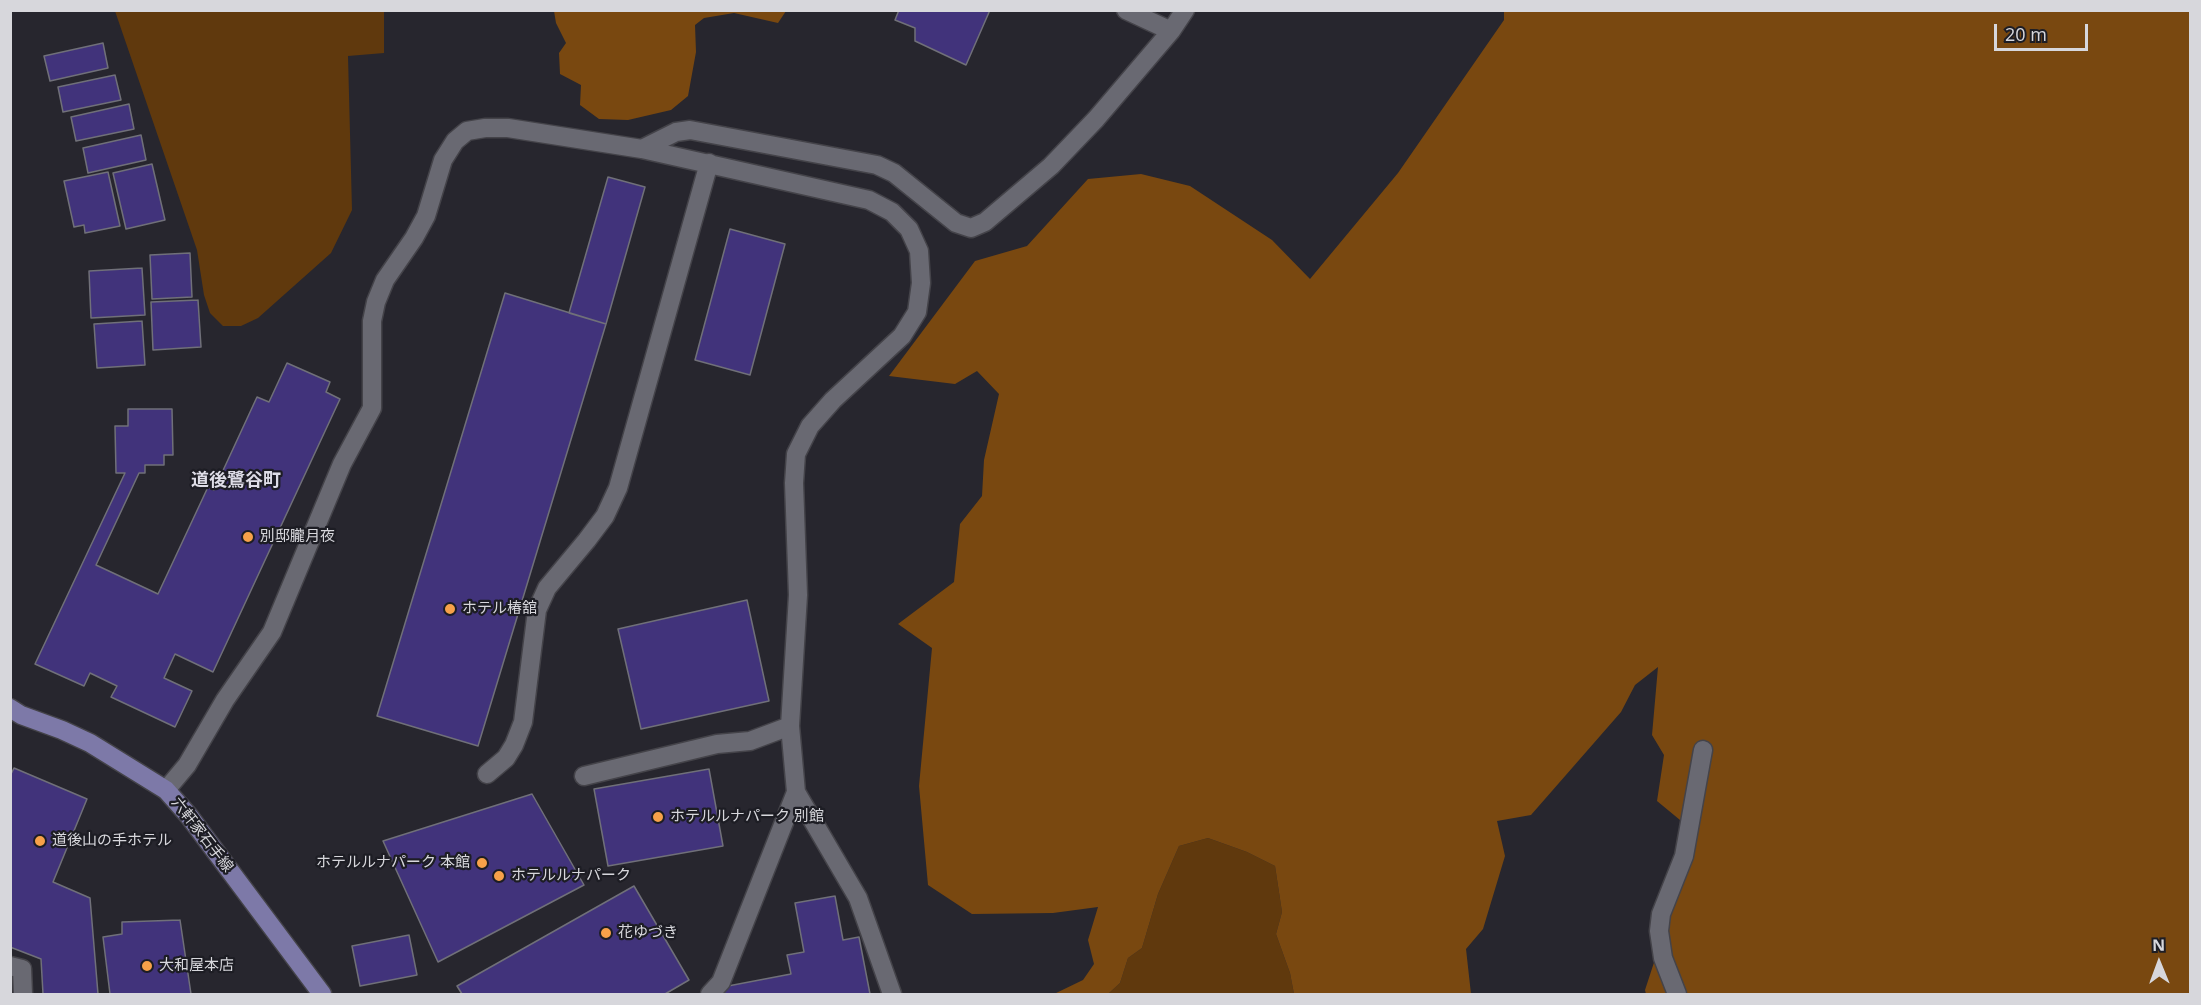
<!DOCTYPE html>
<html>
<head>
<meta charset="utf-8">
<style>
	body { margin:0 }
	#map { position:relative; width:2201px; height:1005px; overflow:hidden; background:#27262e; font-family:"Open Sans",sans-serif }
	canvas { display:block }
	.frame { position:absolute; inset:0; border:12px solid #d7d7dc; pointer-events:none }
	.north { position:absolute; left:2129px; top:933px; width:60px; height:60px; -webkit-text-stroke:4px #1d1d24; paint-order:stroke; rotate:359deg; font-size:16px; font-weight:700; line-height:24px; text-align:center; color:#d7d7dc }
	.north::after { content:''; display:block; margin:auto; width:21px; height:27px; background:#d7d7dc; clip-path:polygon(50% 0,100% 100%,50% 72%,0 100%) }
	.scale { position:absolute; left:1994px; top:24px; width:94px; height:27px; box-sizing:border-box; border:3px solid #d7d7dc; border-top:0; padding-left:8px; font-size:18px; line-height:21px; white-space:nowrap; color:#d7d7dc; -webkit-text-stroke:4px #1d1d24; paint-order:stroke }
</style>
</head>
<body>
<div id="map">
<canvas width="2201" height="1005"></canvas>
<div class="frame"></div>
<div class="north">N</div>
<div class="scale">20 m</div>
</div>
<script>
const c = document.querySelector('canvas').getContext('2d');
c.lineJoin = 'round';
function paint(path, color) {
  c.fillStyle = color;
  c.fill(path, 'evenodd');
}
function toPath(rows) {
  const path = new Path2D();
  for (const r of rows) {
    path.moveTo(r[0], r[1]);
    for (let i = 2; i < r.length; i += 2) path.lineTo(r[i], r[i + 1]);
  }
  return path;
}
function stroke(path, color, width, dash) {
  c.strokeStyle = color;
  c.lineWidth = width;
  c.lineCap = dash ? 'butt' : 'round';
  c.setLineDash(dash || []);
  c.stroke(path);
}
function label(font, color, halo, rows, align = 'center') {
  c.font = font + ' "Open Sans","Noto Sans JP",sans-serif';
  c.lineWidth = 4.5;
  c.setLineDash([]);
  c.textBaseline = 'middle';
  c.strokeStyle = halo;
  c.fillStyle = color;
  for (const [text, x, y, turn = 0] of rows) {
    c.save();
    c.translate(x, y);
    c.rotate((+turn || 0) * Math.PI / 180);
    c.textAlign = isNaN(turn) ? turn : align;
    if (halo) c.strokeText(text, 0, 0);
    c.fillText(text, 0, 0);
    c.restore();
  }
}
const green = toPath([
	[115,11,384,11,384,53,348,56,352,210,331,253,258,318,241,326,223,326,210,313,204,295,197,250],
	[1208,838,1247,852,1275,866,1282,912,1276,934,1290,973,1294,994,1108,994,1120,983,1128,958,1142,948,1158,894,1179,846]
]);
const forest = toPath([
	[554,11,786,10,786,11,778,23,734,13,704,18,695,25,696,52,688,96,671,110,628,120,599,119,580,105,581,85,560,74,559,53,566,43,556,23],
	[1504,11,2190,11,2190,994,1646,994,1645,990,1678,889,1680,820,1657,801,1664,755,1652,735,1658,667,1635,685,1621,712,1531,815,1497,821,1505,856,1483,929,1466,949,1471,994,1294,994,1290,973,1276,934,1282,912,1275,866,1247,852,1208,838,1179,846,1158,894,1142,948,1128,958,1120,983,1108,994,1054,994,1083,980,1094,964,1088,940,1098,907,1053,913,972,914,928,885,919,786,932,648,898,624,954,582,960,524,982,496,984,460,999,394,977,371,955,384,889,376,975,261,1027,246,1088,179,1141,174,1190,186,1272,240,1310,279,1398,173,1504,20]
]);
const building = toPath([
	[899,10,990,10,966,65,915,41,915,28,895,20,899,10],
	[103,43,108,68,50,81,44,56,103,43],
	[115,75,121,100,63,112,58,87,115,75],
	[129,104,134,129,76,141,71,117,129,104],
	[141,135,146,160,88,173,83,148,141,135],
	[152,164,165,220,126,229,113,173,152,164],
	[108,172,120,226,85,233,84,225,74,227,64,181,108,172],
	[608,177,645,187,606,324,569,313,608,177],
	[730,229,785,244,750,375,695,360,730,229],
	[190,253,192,297,152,299,150,255,190,253],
	[142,268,145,315,91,318,89,271,142,268],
	[505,293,606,324,478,746,377,716,505,293],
	[198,300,201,347,153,350,151,302,198,300],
	[142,321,145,365,97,368,94,324,142,321],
	[287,363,330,382,326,392,340,399,213,672,175,654,164,678,192,691,175,727,111,697,117,686,90,673,84,686,35,664,125,473,116,473,115,426,128,426,128,409,172,409,173,455,164,455,164,465,145,465,145,473,139,473,96,565,158,594,208,487,214,490,257,397,269,402,287,363],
	[747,600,769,701,641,729,618,629,747,600],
	[14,768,87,799,53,882,90,898,98,994,43,994,41,959,10,947,10,776,14,768],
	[709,769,723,846,608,866,594,789,709,769],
	[532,794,584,885,438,962,383,841,532,794],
	[634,886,689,980,665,994,462,994,457,986,634,886],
	[835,896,843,940,859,937,870,994,721,994,728,986,791,974,787,955,804,952,795,903,835,896],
	[180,920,191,994,110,994,103,937,122,934,122,922,180,920],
	[409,935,417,975,360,986,352,946,409,935]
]);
const minor = toPath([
	[1171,31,1185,10],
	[642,149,869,200,892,212,909,229,919,251,921,283,917,312,902,336,833,400,810,426,796,454,794,483,798,595,790,726,796,792,858,898,892,994],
	[487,774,506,758,514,745,523,722,537,610,547,588,587,540,605,516,618,488,709,163],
	[584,776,717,744,750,741,790,726],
	[166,790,187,765,225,700,272,632,342,464,372,408,372,321,376,302,385,280,414,238,426,216,443,160,455,141,467,131,485,128,508,128,642,149,676,132,690,130,877,165,894,173,956,223,971,228,985,222,1051,166,1096,119,1171,31,1126,10],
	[10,966,22,969,23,994],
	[710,994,721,982,796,792],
	[1677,994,1663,958,1659,931,1661,914,1684,856,1703,750]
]);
const major = toPath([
	[10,708,21,715,62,730,90,743,166,790,189,816,322,994]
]);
const markers = [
	[248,537,6,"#f7a149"],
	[450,609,6,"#f7a149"],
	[658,817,6,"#f7a149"],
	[40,841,6,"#f7a149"],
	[482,863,6,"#f7a149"],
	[499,876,6,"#f7a149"],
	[606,933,6,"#f7a149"],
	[147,966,6,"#f7a149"]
];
const poiNames = [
	["別邸朧月夜",260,537],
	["ホテル椿舘",462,609],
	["ホテルルナパーク 別館",670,817],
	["道後山の手ホテル",52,841],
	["ホテルルナパーク 本館",470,863,"right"],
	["ホテルルナパーク",511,876],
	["花ゆづき",618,933],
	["大和屋本店",159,966]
];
const streetNames = [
	["六軒家石手線",202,835,52]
];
const quarterNames = [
	["道後鷺谷町",236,481]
];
paint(green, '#60390d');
paint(forest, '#794810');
paint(building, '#41337b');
stroke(building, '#707079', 1.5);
stroke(minor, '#444349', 21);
stroke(major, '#444349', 21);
stroke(minor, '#696972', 18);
stroke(major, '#7d79a8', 18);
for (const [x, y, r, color] of markers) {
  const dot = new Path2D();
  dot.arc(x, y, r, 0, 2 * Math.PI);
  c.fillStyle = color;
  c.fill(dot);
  stroke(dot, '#1d1d24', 2);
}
label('15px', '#d7d7dc', '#1d1d24', poiNames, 'left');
label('15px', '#d7d7dc', '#1d1d24', streetNames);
label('bold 18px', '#dedde7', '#1d1d24', quarterNames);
</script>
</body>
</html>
